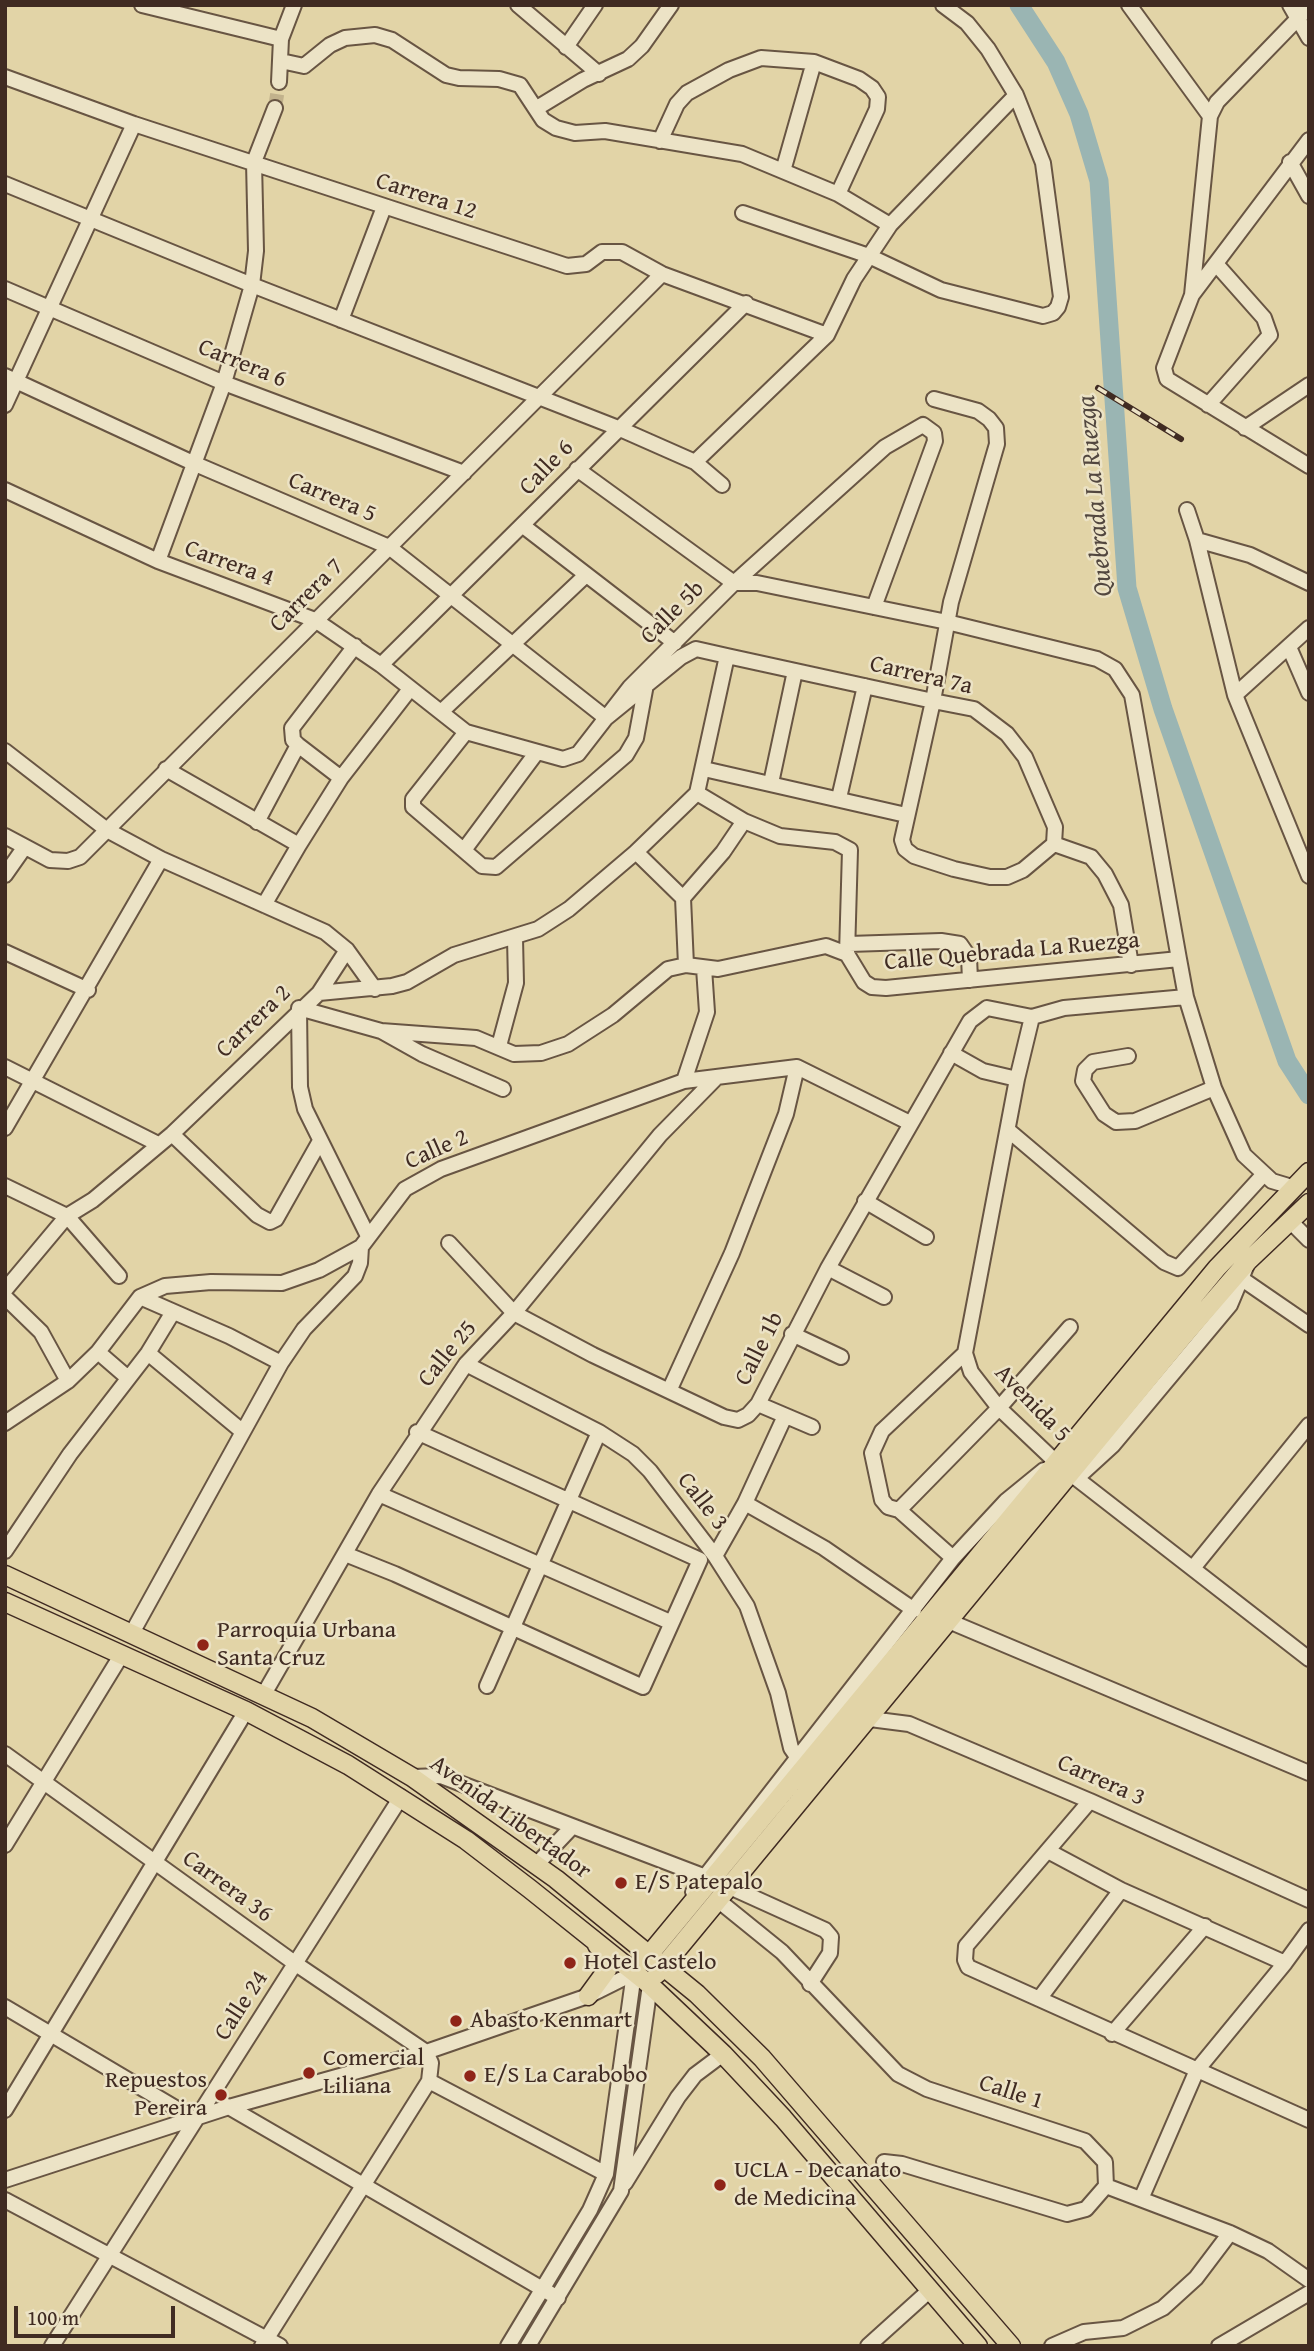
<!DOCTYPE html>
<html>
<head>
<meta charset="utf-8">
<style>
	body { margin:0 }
	#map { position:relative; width:1314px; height:2351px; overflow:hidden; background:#e2d4a7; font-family:"Gentium Book Plus",serif }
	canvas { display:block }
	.frame { position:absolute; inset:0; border:7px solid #402b22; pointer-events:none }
	.scale { position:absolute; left:14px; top:2306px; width:161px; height:32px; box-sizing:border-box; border:4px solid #402b22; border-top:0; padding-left:9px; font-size:21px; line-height:24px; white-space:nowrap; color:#402b22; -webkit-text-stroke:5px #ece3c6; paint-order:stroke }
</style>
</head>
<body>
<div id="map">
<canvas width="1314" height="2351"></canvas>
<div class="frame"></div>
<div class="scale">100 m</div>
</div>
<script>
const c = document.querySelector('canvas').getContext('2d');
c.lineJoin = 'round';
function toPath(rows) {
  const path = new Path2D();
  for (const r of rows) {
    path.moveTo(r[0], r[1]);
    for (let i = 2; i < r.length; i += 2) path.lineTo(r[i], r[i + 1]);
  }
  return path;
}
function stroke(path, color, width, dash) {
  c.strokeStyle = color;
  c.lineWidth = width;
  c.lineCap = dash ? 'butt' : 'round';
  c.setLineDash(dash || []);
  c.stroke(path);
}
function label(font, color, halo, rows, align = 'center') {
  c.font = font + ' "Gentium Book Plus",serif';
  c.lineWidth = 5;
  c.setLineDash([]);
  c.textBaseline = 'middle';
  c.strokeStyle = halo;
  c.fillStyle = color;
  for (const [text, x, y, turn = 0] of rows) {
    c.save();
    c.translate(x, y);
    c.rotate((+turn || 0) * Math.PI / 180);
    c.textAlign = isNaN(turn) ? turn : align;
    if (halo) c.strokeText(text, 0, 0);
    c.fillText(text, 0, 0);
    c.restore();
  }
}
const river = toPath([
	[1019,5,1056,62,1079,114,1099,181,1127,588,1163,709,1287,1061,1309,1095]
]);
const minorTunnel = toPath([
	[275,108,279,82]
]);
const minor = toPath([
	[142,5,281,39,294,5],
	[518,5,599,74],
	[1129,5,1210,116],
	[1290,5,1309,38],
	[1309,7,1217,102,1210,116,1192,295,1164,368,1167,379,1309,466],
	[566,47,595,5],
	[281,61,304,66,330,45,345,38,375,35,392,40,446,75,459,78,499,79,520,85,543,120,556,128,575,133,605,131,742,154,838,194,890,225,854,279,827,335,695,462],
	[5,77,134,124,567,266,586,264,602,252,622,252,662,274,827,335],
	[279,82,281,39],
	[537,108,583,80,628,59,642,46,671,5],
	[660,141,677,104,687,93,729,70,761,58,814,62,859,79,872,88,878,97,877,109,838,194],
	[1290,162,1309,196],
	[783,171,814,62],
	[5,184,252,285,618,428,695,462,722,485],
	[743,213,869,256,941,290,1043,316,1053,313,1058,307,1061,297,1043,163,1016,95,988,49,967,23,943,5],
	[890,225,1016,95],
	[5,289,224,383,464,473],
	[1192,295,1309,140],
	[341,320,384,207],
	[5,376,193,463,389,547,606,718,681,657,696,649,727,656,933,701,974,709,1007,734,1025,757,1055,827,1054,844,1023,870,1007,877,990,877,954,869,914,856,905,849,902,840,933,701,951,602,997,444,996,428,989,419,978,411,934,399],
	[5,405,134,124],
	[1208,405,1270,335,1264,318,1217,265],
	[1245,428,1309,385],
	[5,490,158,561,315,620,381,665,466,732,563,759,578,754,630,687,734,583,885,447,923,425,934,433,935,441,874,607],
	[1187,510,1197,540],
	[522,525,675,643],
	[158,561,224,383,252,285,256,251,254,162,275,108],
	[1309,583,1250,555,1197,540,1235,695,1309,876],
	[1289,647,1309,693],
	[381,665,746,303],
	[1235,695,1309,628],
	[441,712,585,576],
	[466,732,413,799,413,807,482,866,496,867,626,755,636,738,645,690],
	[5,751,107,830,161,859,325,932,347,950,375,989],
	[166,769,299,845,341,778,410,689],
	[704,769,906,815],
	[341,778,298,745,293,740,292,728,355,646],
	[771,783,795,671],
	[839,798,865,686],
	[744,821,780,836,835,842,850,850,847,954],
	[257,822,298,745],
	[5,836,50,860,68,861,80,857,662,274],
	[1054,844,1091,857,1105,874,1121,905,1131,965],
	[464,850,537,752],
	[636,852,683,898,723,852,744,821,697,793],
	[5,875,24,848],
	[683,898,686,965],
	[264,905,299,845],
	[849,944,941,941,960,944,969,957,970,980],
	[5,952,88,990],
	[1179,959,1186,997,1214,1088,1244,1155,1272,1181,1292,1187],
	[319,993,347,950],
	[1032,1017,1064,1008,1186,997],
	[381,1031,476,1038,514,1054,541,1053,568,1044,613,1015,668,969,686,965,718,969,826,946,847,954,864,982,872,987,886,988,1179,959,1132,695,1115,669,1097,659,947,622,757,583,734,583,577,469],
	[499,1046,516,983,515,938],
	[951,1053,983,1071,1017,1079],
	[1128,1056,1093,1062,1085,1070,1083,1081,1104,1114,1116,1122,1135,1121,1214,1088],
	[5,1067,158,1144],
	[684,1081,707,1012,704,968],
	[5,1128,161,859],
	[1008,1130,1164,1262,1178,1268,1263,1175],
	[172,1134,257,1215,270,1222,276,1219,320,1141],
	[5,1186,67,1216,119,1276],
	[865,1201,926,1237],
	[1289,1220,1309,1240],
	[368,1236,305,1109,300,1087,299,1008,381,1031,422,1054,503,1089],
	[449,1243,514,1313,593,1355,724,1417,738,1420,748,1415,758,1404,828,1268,970,1021,987,1008,1032,1017,1017,1079,965,1353,971,1372,999,1408,1058,1464,1309,1659],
	[828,1268,884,1297],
	[1242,1279,1309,1325],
	[5,1290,67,1216,93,1200,172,1134,319,993,392,986,407,982,454,955,538,929,569,909,636,852,697,793,727,656],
	[5,1297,41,1332,68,1381],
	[140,1297,229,1336,281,1363],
	[792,1334,841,1357],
	[98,1352,128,1378],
	[148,1353,243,1432],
	[466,1364,599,1432,633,1454,650,1471,715,1556,747,1606,778,1693,791,1748,798,1758],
	[669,1391,732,1253,786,1114,797,1067],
	[758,1404,812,1427],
	[5,1423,68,1381,98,1352,140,1297,165,1286,211,1282,282,1283,319,1270,361,1247,405,1189,441,1169,684,1081,797,1067,910,1123],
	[1078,1477,1113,1445,1230,1305,1246,1267],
	[379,1494,670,1622],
	[745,1503,824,1548,914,1610],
	[899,1510,999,1408,1070,1327],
	[5,1551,70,1454,148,1353,173,1312],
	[345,1554,395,1574,643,1687,700,1560,417,1432],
	[715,1556,745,1503,785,1416],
	[953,1558,899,1510,888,1507,882,1500,872,1453,882,1431,965,1353],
	[1193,1568,1309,1425],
	[951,1622,1309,1773],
	[132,1633,281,1363,304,1329,355,1276,360,1263,361,1247],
	[487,1686,599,1432],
	[264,1694,379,1494,466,1364,514,1313,660,1135,716,1078],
	[870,1719,909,1724,1090,1801,1309,1900],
	[5,1754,296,1964,426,2052,431,2063,429,2081,262,2346],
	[412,1777,441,1776,703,1876],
	[1090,1801,966,1946,965,1960,968,1967,1309,2120],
	[5,1845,122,1654],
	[1048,1851,1121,1890,1285,1963],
	[536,1865,572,1827],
	[730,1887,825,1930,831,1937,830,1953,810,1984],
	[693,1892,953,1558,1006,1501,1044,1470],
	[719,1901,782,1952,898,2074,927,2089,1085,2141,1105,2162,1106,2186,1230,2233,1268,2251,1309,2280],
	[1039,1999,1121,1890],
	[5,2007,194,2119],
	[1112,2034,1205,1926],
	[429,2081,606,2174],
	[227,2106,558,2298],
	[5,2110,246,1711],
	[884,2162,902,2164,1067,2214,1086,2209,1106,2186],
	[5,2180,229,2107,426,2052,588,1996,634,1973],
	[625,2183,678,2097,695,2075,723,2054],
	[1141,2199,1197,2070,1285,1963,1309,1930],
	[5,2200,280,2346],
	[52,2346,401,1797],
	[508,2346,590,2210,606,2174,634,1973],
	[528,2346,621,2191,650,1985],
	[868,2346,930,2290],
	[1052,2346,1084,2332,1123,2328,1163,2308,1196,2278,1230,2233],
	[1219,2346,1309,2293]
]);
const major = toPath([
	[5,1575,312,1718,412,1777,556,1879,697,1994,762,2058,1011,2346],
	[5,1602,246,1711,348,1765,466,1840,530,1889,650,1985,723,2054,783,2118,978,2346],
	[644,1961,1217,1268,1309,1172],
	[657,1974,1185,1334,1248,1261,1309,1203],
	[588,1996,607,1970,605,1956,597,1945]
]);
const rail = toPath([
	[1098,388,1181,439]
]);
const markers = [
	[203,1645,7,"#8f2418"],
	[621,1883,7,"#8f2418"],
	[570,1963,7,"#8f2418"],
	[456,2021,7,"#8f2418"],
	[309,2073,7,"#8f2418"],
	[470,2076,7,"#8f2418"],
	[221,2095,7,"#8f2418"],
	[720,2185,7,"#8f2418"]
];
const streetNames = [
	["Carrera 12",426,197,18],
	["Carrera 6",242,364,22],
	["Calle 6",547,468,-46],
	["Carrera 5",332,498,23],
	["Carrera 4",229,564,20],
	["Carrera 7",307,596,-45],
	["Calle 5b",673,613,-45],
	["Carrera 7a",921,676,13],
	["Calle Quebrada La Ruezga",1012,952,-5],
	["Carrera 2",254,1022,-44],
	["Calle 2",437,1150,-24],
	["Calle 1b",760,1349,-63],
	["Calle 25",448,1354,-51],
	["Avenida 5",1032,1404,46],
	["Calle 3",702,1502,52],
	["Carrera 3",1101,1781,24],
	["Avenida Libertador",510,1818,36],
	["Carrera 36",227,1887,36],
	["Calle 24",242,2006,-57],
	["Calle 1",1011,2093,18]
];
const poiNames = [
	["Parroquia Urbana",217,1631],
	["Santa Cruz",217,1659],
	["E/S Patepalo",635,1883],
	["Hotel Castelo",584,1963],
	["Abasto Kenmart",470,2021],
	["Comercial",323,2059],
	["Liliana",323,2087],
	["E/S La Carabobo",484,2076],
	["Repuestos",207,2081,"right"],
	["Pereira",207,2109,"right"],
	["UCLA - Decanato",734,2171],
	["de Medicina",734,2199]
];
const waterNames = [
	["Quebrada La Ruezga",1096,496,-95]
];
stroke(river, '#9ab5b3', 19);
stroke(minorTunnel, '#c2b28c', 14, [14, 7]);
stroke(minor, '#685543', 18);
stroke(major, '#402b22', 21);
stroke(minor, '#ece3c6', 14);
stroke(major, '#e2d4a7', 18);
stroke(rail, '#402b22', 6);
stroke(rail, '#ece3c6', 3.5, [10]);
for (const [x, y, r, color] of markers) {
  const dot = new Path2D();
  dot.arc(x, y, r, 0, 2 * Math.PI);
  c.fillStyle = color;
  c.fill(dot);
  stroke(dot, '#ece3c6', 2.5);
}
label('24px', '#402b22', '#ece3c6', streetNames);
label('24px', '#402b22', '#ece3c6', poiNames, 'left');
label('italic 26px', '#52473f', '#ece3c6', waterNames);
</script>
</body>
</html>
